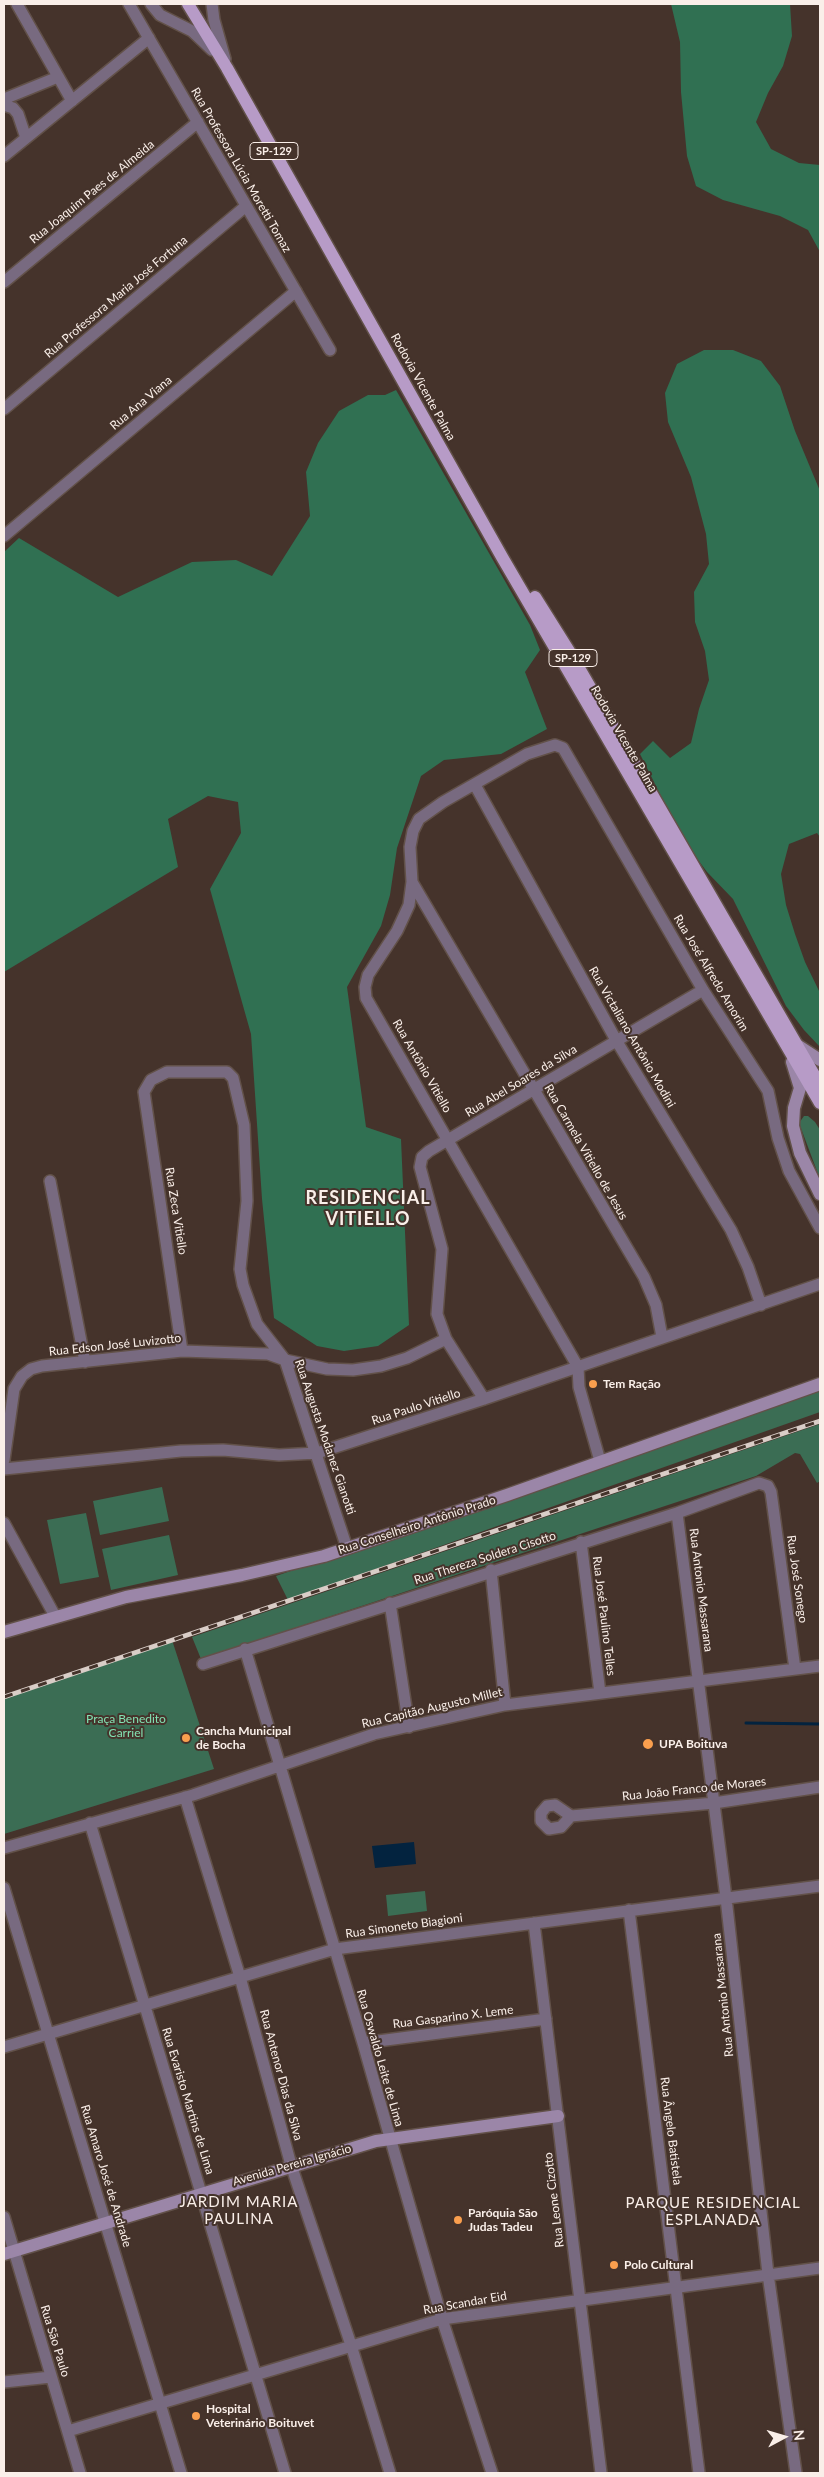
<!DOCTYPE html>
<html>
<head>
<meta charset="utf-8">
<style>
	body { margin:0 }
	#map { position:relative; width:824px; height:2477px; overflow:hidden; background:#45332b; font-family:Lato,sans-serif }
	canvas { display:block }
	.frame { position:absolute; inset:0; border:5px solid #faefe9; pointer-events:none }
	.north { position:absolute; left:759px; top:2412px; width:50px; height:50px; -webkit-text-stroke:4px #45332b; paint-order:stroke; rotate:84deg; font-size:14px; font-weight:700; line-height:20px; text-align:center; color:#faefe9 }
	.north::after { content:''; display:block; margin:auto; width:18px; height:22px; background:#faefe9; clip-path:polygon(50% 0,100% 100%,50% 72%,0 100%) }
</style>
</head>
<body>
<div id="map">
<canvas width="824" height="2477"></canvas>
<div class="frame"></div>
<div class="north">N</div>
</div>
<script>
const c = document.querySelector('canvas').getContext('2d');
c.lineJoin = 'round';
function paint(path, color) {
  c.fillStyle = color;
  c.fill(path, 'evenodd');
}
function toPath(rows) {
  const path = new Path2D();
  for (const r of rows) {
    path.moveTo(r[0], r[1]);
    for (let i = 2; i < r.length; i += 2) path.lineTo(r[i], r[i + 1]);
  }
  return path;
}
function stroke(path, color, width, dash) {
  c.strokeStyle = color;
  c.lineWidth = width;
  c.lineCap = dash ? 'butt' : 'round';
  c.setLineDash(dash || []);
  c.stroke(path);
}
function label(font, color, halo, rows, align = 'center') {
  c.font = font + ' Lato,sans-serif';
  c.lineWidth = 4;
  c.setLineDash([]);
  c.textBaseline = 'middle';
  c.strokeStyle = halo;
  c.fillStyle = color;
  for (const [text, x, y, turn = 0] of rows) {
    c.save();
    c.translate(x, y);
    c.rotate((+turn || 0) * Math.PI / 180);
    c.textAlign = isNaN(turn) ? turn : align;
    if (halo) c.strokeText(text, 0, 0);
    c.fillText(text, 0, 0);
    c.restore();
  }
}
const green = toPath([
	[804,1116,808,1116,815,1122,820,1130,820,1179,799,1123],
	[820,1389,820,1412,288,1600,276,1576],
	[820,1424,820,1481,817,1483,800,1454,795,1453,756,1476,201,1659,192,1637],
	[162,1487,169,1521,100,1535,93,1501],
	[86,1513,99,1577,60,1584,47,1520],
	[169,1535,178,1575,111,1590,102,1549],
	[172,1640,214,1769,4,1834,4,1697],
	[425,1891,427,1911,388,1916,386,1895]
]);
const forest = toPath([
	[671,4,790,4,792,36,783,66,768,93,756,122,771,149,799,163,820,165,820,252,808,230,780,216,723,200,696,186,687,156,681,92,680,42],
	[704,350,733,350,761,361,780,386,795,431,820,491,820,837,817,833,789,844,781,874,786,905,795,934,805,962,820,993,820,1047,804,1030,786,1006,733,899,707,872,690,849,673,820,640,754,653,741,670,758,691,743,699,709,709,680,705,651,695,622,694,592,709,564,706,534,691,477,668,422,665,393,677,364],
	[396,390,530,625,540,650,525,672,547,729,501,754,444,760,421,776,397,848,390,895,381,926,347,987,366,1127,401,1139,409,1325,378,1346,344,1351,317,1346,274,1318,262,1199,251,1034,210,889,241,833,238,802,208,796,168,819,178,867,4,972,4,552,19,538,118,597,192,562,236,560,272,576,310,516,306,472,318,443,339,411,368,395,385,395]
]);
const water = toPath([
	[414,1842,416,1864,375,1868,372,1846]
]);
const stream = toPath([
	[746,1723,820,1724]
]);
const street = toPath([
	[17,4,72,101],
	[129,4,330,350],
	[151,4,160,15,192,31,212,50],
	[212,4,214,20,225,59],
	[4,99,58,77],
	[4,105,13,108,18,114,26,138],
	[4,156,149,38],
	[4,282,198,122],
	[4,409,246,206],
	[4,536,296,291],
	[475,785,616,1040,731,1230,748,1267,761,1305],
	[412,882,644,1277,656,1305,662,1337],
	[50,1181,85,1362],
	[182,1351,144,1092,151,1080,167,1072,227,1072,233,1078,244,1125,247,1201,240,1269,243,1285,257,1324,285,1360,347,1548],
	[484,1399,446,1339,437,1314,442,1249,420,1167,422,1157,429,1151,703,990],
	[4,1460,14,1389,22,1376,31,1369,42,1366,182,1351,268,1354,285,1360,327,1369,353,1370,381,1366,407,1358,446,1339],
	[600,1461,579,1387,578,1367,366,998,365,987,368,975,397,931,409,905,412,882,410,847,413,831,419,819,443,802,527,754,555,745,563,748,703,990,768,1091,778,1138,789,1171,820,1228],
	[4,1469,181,1451,223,1450,279,1455,317,1453,484,1399,820,1284],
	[677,1513,726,1898,768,2274,796,2473],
	[4,1523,55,1616],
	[581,1542,600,1693],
	[491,1570,505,1705],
	[390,1603,409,1727],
	[245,1649,363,2043,442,2319,492,2473],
	[203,1664,677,1513,759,1483,768,1486,771,1492,795,1669],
	[185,1797,240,1977,291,2165,351,2345,390,2473],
	[555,1805,571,1816,561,1827,549,1829,541,1821,541,1813,547,1806,555,1805],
	[571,1816,714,1803,820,1787],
	[90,1823,285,2473],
	[4,1848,193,1795,374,1734,505,1705,820,1666],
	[4,1888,181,2473],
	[629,1910,699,2473],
	[534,1923,601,2473],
	[363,2043,546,2019],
	[4,2047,335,1949,820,1886],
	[4,2217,80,2473],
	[4,2382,51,2377],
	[68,2431,442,2319,820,2268]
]);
const secondary = toPath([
	[797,1045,820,1060],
	[792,1062,800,1088,794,1108,793,1126,800,1153,820,1194],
	[4,1632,126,1597,242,1575,324,1556,507,1495,820,1384],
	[4,2254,376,2141,558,2116]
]);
const primary = toPath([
	[188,4,227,68,502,557,820,1103],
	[535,597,572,656,820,1085]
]);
const rail = toPath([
	[4,1697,820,1421]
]);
const markers = [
	[593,1384,5,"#fa9f4e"],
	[186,1738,5,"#fa9f4e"],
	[648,1744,6,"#fa9f4e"],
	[458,2220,5,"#fa9f4e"],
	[614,2265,5,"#fa9f4e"],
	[196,2416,5,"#fa9f4e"]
];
const shields = [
	[274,151,48],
	[573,658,48]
];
const shieldNames = [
	["SP-129",274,151],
	["SP-129",573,658]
];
const streetNames = [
	["Rua Professora Lúcia Moretti Tomaz",241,170,60],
	["Rua Joaquim Paes de Almeida",92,192,-39],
	["Rua Professora Maria José Fortuna",116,297,-40],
	["Rodovia Vicente Palma",423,387,61],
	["Rua Ana Viana",141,403,-40],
	["Rodovia Vicente Palma",624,739,60],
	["Rua José Alfredo Amorim",711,973,59],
	["Rua Victaliano Antônio Modini",632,1037,60],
	["Rua Antônio Vitiello",422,1066,60],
	["Rua Abel Soares da Silva",521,1081,-31],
	["Rua Carmela Vitiello de Jesus",586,1152,60],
	["Rua Zeca Vitiello",176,1211,81],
	["Rua Edson José Luvizotto",115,1345,-6],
	["Rua Paulo Vitiello",416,1407,-18],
	["Rua Augusta Modanez Gianotti",325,1437,71],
	["Rua Conselheiro Antônio Prado",417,1525,-18],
	["Rua Thereza Soldera Cisotto",485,1558,-18],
	["Rua José Sonego",797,1579,82],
	["Rua Antonio Massarana",701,1590,83],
	["Rua José Paulino Telles",604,1616,83],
	["Rua Capitão Augusto Millet",432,1708,-13],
	["Rua João Franco de Moraes",694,1789,-6],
	["Rua Simoneto Biagioni",404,1926,-8],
	["Rua Antonio Massarana",723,1995,-96],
	["Rua Gasparino X. Leme",453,2017,-7],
	["Rua Oswaldo Leite de Lima",380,2058,74],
	["Rua Antenor Dias da Silva",281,2075,75],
	["Rua Evaristo Martins de Lima",188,2101,73],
	["Rua Ângelo Batistela",671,2131,83],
	["Avenida Pereira Ignácio",292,2165,-16],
	["Rua Amaro José de Andrade",106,2176,73],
	["Rua Leone Cizotto",554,2200,-97],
	["Rua Scandar Eid",465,2303,-10],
	["Rua São Paulo",55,2341,73]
];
const poiNames = [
	["Tem Ração",603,1384],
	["Cancha Municipal",196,1731],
	["de Bocha",196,1745],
	["UPA Boituva",659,1744],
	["Paróquia São",468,2213],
	["Judas Tadeu",468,2227],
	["Polo Cultural",624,2265],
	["Hospital",206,2409],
	["Veterinário Boituvet",206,2423]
];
const parkNames = [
	["Praça Benedito",126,1719],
	["Carriel",126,1733]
];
const quarterNames = [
	["JARDIM MARIA",239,2202],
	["PAULINA",239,2219],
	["PARQUE RESIDENCIAL",713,2203],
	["ESPLANADA",713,2220]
];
const districtNames = [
	["RESIDENCIAL",368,1198],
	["VITIELLO",368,1219]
];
paint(green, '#3b6d54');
paint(forest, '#307052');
paint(water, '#03233f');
stroke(stream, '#03233f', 3);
stroke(street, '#625149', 14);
stroke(secondary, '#625149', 15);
stroke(primary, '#625149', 15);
stroke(street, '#786a80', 11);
stroke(secondary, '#9b86a8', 12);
stroke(primary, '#b79bc7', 12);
stroke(rail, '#d9cdc7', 5);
stroke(rail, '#45332b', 3, [9]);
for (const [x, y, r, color] of markers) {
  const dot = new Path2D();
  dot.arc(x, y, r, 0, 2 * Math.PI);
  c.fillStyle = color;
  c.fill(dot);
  stroke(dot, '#45332b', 2);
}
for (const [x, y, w] of shields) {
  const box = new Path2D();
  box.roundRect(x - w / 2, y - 8.5, w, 17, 4);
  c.fillStyle = '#45332b';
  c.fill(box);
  stroke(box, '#faefe9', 1);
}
label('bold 11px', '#faefe9', null, shieldNames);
label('12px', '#faefe9', '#45332b', streetNames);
label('bold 12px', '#faefe9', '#45332b', poiNames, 'left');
label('12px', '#83e1b2', '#45332b', parkNames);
c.letterSpacing = '1px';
label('15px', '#faefe9', '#45332b', quarterNames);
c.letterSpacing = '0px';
c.letterSpacing = '1px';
label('bold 18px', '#faefe9', '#45332b', districtNames);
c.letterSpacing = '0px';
</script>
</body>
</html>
